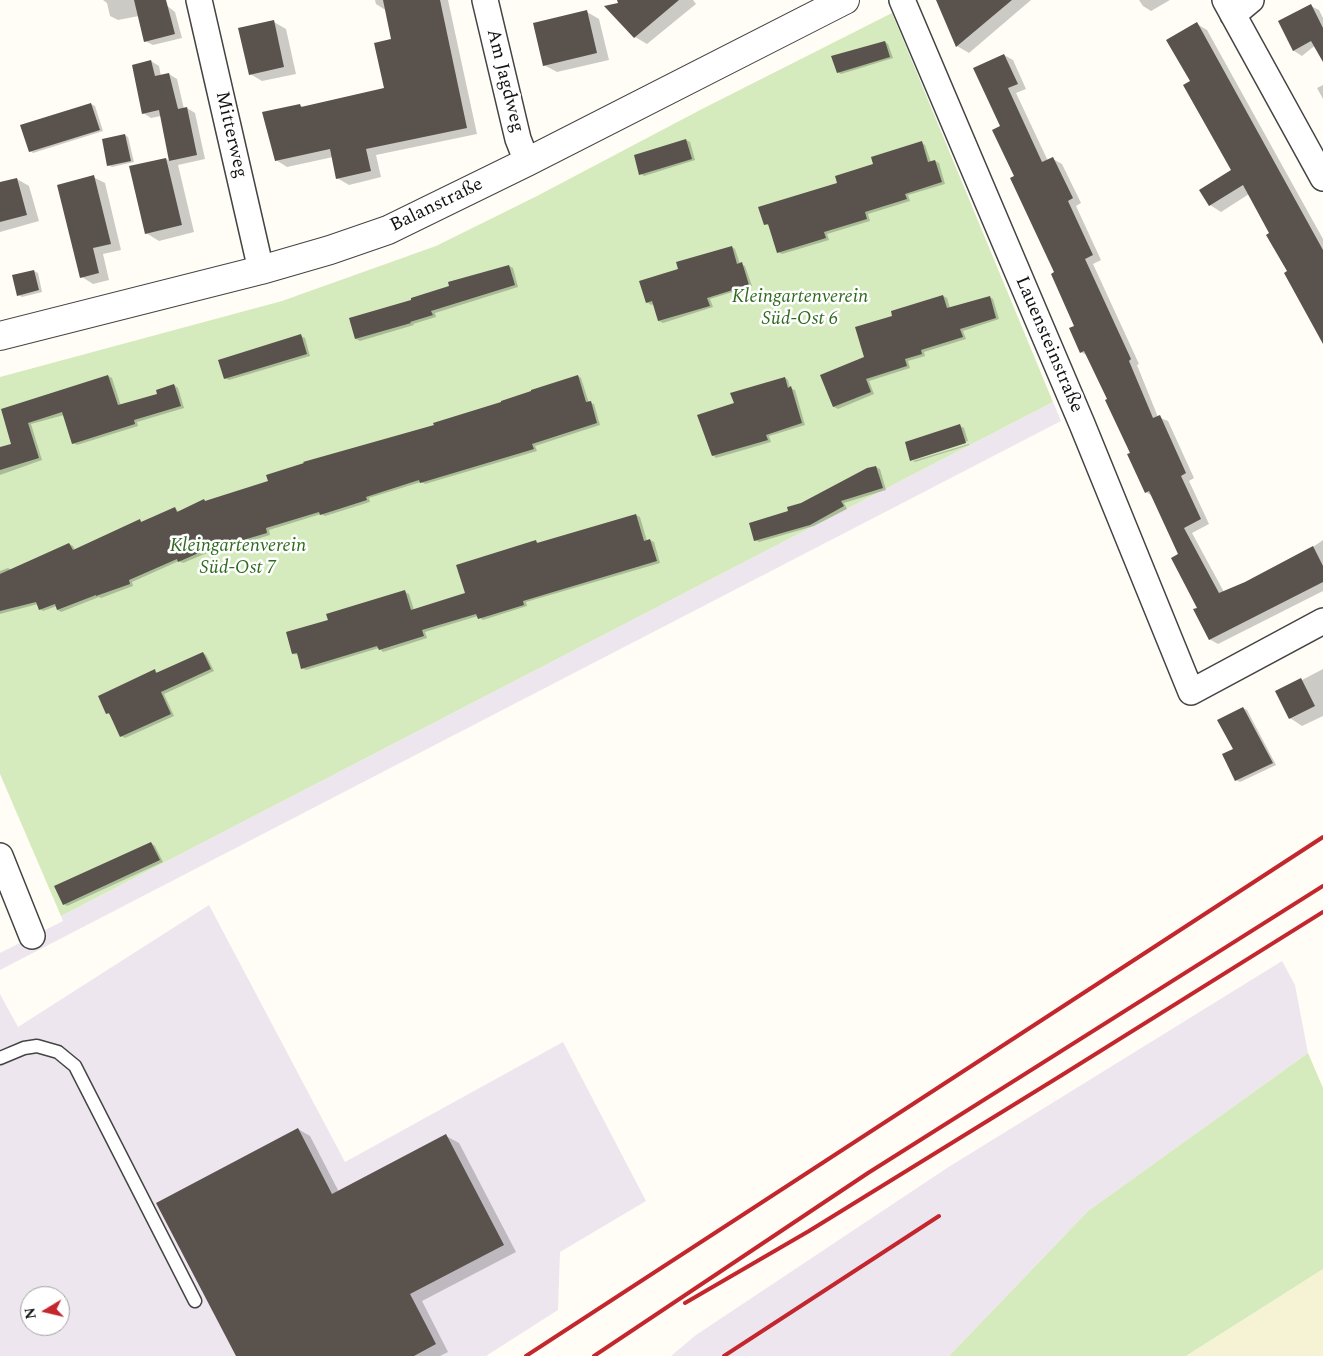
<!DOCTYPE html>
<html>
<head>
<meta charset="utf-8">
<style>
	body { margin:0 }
	#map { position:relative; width:1323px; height:1356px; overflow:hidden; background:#fffdf5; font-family:Spectral,serif }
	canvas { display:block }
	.north { position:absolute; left:20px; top:1286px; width:50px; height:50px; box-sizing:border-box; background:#fff; border:1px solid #a0a0a0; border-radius:50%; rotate:261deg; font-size:14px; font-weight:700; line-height:20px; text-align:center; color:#111 }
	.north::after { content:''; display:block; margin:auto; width:18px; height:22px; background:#c4262e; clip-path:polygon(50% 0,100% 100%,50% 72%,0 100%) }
</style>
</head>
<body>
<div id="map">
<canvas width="1323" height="1356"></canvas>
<div class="north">N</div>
</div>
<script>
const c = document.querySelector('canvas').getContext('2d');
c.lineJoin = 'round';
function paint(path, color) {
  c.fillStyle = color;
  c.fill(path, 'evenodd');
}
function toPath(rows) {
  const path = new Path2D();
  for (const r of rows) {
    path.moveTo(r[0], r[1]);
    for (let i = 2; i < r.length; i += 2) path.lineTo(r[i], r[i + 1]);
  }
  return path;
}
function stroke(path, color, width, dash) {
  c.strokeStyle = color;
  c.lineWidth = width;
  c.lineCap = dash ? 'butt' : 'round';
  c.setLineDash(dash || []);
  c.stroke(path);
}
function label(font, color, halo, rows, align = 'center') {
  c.font = font + ' Spectral,serif';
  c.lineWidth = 5;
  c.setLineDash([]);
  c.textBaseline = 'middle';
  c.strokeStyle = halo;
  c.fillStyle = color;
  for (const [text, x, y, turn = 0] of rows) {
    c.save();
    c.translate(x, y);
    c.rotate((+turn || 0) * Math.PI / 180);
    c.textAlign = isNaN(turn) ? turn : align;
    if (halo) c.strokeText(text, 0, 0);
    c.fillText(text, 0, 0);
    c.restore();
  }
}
const industrial = toPath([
	[1053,402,1061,421,0,970,0,953,63,921,61,916],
	[209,905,345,1162,563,1042,646,1201,560,1252,558,1310,486,1356,0,1356,0,994,18,1027],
	[30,1296,60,1296,60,1326,30,1326],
	[1282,961,1295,985,1308,1053,1088,1211,949,1356,671,1356,696,1335,947,1168]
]);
const farmland = toPath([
	[1323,1269,1323,1356,1186,1356]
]);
const green = toPath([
	[892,13,1053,402,61,916,0,774,0,377,282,301,436,246,537,196,702,109],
	[1308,1053,1323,1088,1323,1269,1186,1356,949,1356,1088,1211]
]);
const shadow = toPath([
	[103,0,160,0,175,12,182,38,153,45,145,41,139,16,118,20,110,16,107,3],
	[375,0,448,0,477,134,376,155,381,177,349,185,337,178,333,157,287,167,276,160,300,105,304,108,386,89,393,40,387,11,376,4],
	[619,0,693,0,696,4,647,44,635,37],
	[938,0,1031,0,969,53,957,46],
	[1139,0,1170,0,1151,11,1143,6],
	[1311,6,1319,10,1323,18,1323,39,1302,56,1294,51,1280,22],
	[587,12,599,19,609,60,557,72,544,65],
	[274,22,286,29,296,74,262,81,250,74],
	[1197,24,1207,30,1323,239,1323,341,1271,234,1249,194,1221,212,1210,205,1233,170,1192,82],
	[885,42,888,44,893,58,841,74,838,72],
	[1004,55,1013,60,1026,89,1016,93,1048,161,1053,159,1062,164,1081,203,1076,206,1101,260,1093,264,1139,364,1137,365,1158,417,1168,421,1194,478,1189,481,1209,524,1192,533,1224,592,1246,583,1313,547,1323,540,1323,591,1218,644,1209,639,1180,554,1152,496,1146,492,1109,400,1088,356,1081,352,1076,326,1056,273,1015,176,1002,127],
	[151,61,159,66,161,76,169,74,177,79,184,109,187,108,195,113,205,159,178,165,194,232,159,241,146,233,166,159,170,161,161,116,151,118,143,113],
	[1323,85,1323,99,1317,88],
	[91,104,95,106,103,131,33,153,30,151],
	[125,135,128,137,134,162,112,167,108,165],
	[686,140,690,142,695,160,644,176,641,174],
	[922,143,925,145,931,162,935,161,939,163,945,184,908,195,910,201,868,214,870,221,827,234,829,240,782,254,778,252,770,226,765,224,874,164],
	[93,177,105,183,121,250,103,254,109,280,93,284,82,277],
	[17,179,29,186,39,221,0,232,0,183],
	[732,247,735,249,740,264,745,266,752,286,710,299,713,307,663,323,659,321,654,304,651,305,647,302,680,270],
	[509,266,513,268,518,287,435,313,436,317,413,324,414,325,360,341,356,339],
	[34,271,38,273,42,292,22,297,19,295],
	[943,296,947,298,950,308,989,297,993,299,999,319,963,331,966,339,924,352,925,356,908,361,910,368,869,381,874,394,838,409,834,407,822,376,866,358,893,316],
	[301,336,305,338,310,356,229,380,225,378],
	[108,376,112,378,121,406,159,395,174,385,178,388,184,408,137,422,138,426,77,445,73,443,64,415,31,424,42,460,0,475,0,449,13,445,3,410],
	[578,376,581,378,589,403,594,404,600,425,535,446,537,451,425,484,421,482,369,498,370,502,325,516,321,514,269,530,270,535,214,552,212,551,183,563,179,561,132,582,133,586,101,598,99,597,61,612,58,610,57,606,43,611,40,609,38,604,0,614,0,571,8,568,11,570,69,544,73,546,75,550,140,521,143,523,175,508,179,512,436,426],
	[785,378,788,380,790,388,795,390,805,425,769,436,771,442,716,458,713,455,735,404],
	[960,426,964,428,968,441,911,460,906,442],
	[969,444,969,445,915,462,913,461],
	[876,467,880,469,886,490,844,503,847,509,814,526,759,542,755,540,790,511,802,504],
	[636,515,640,517,647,541,650,540,654,542,660,563,526,602,527,606,483,620,478,616,425,632,427,638,383,652,379,648,306,670,302,668,299,655,293,654,330,621,405,592,409,594,414,610,467,594,536,542,539,543],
	[203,653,206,655,214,671,164,694,174,716,125,738,121,736,110,715,107,713,154,671,159,673],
	[1323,669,1323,716,1302,726,1290,718,1302,680],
	[1243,708,1247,710,1276,765,1240,782,1236,780,1234,750],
	[151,843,155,846,163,862,67,906,64,904],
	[298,1129,310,1136,339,1192,446,1136,459,1143,516,1252,422,1301,448,1352,440,1356,237,1356]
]);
const building = toPath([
	[134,0,166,0,175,34,144,42],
	[383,0,440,0,467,128,366,149,371,171,336,179,330,149,275,161,262,112,300,104,301,107,384,88,374,43,391,39],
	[617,0,679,0,634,38,604,6,618,3],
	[936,0,1012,0,956,47],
	[1311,4,1323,28,1323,62,1311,41,1293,51,1278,21],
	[587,10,597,53,543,66,533,23],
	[274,20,284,67,249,75,238,28],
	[1197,22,1323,250,1323,344,1284,273,1287,271,1266,235,1269,233,1243,185,1209,206,1199,190,1231,170,1183,85,1190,81,1166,40],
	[885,41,890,57,837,73,831,56],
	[1004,54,1018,84,1008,88,1042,162,1053,157,1073,198,1068,201,1093,255,1085,259,1131,359,1129,361,1153,418,1160,415,1186,473,1181,476,1201,519,1184,528,1219,593,1245,582,1313,546,1323,566,1323,582,1209,640,1193,609,1197,608,1171,558,1178,554,1149,491,1145,493,1127,454,1130,453,1105,400,1107,399,1084,351,1080,353,1069,328,1074,326,1051,274,1054,272,1010,178,1014,176,992,130,1000,126,973,68],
	[151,60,155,76,169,73,178,109,187,107,197,155,169,161,159,110,142,114,132,65],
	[91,103,100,130,29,152,20,125],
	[125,134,131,161,107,166,102,139],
	[686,139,692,159,639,175,634,155],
	[922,141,928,162,935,160,942,182,905,194,907,199,865,212,867,219,824,232,826,238,777,253,768,224,764,225,758,207,837,183,835,176,873,164,871,157],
	[166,158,182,225,145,234,129,166],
	[94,175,111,244,93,248,99,273,80,278,57,185],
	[17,178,27,215,0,222,0,182],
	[732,246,737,264,742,262,749,285,707,298,710,306,658,321,652,301,646,303,639,281,678,269,676,262],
	[509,265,515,285,431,311,433,315,410,322,411,323,355,339,349,318,411,300,411,298,449,286,448,282],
	[34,270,39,290,17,296,12,275],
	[943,295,947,308,990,296,996,318,960,329,963,337,921,350,922,354,905,359,907,366,866,379,871,392,833,407,820,375,864,357,855,327,892,316,891,311],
	[301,334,307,354,224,379,218,360],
	[108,375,118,405,157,394,156,390,174,384,181,406,134,420,135,424,72,444,62,412,28,423,39,458,0,470,0,447,11,444,1,409],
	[578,375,586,402,591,401,597,423,532,444,534,449,420,483,419,480,366,497,367,500,320,515,319,512,266,528,267,533,209,550,208,549,178,562,177,559,129,580,130,584,96,596,96,595,57,610,55,604,39,610,36,602,0,611,0,574,69,543,73,550,140,519,141,522,175,507,177,512,204,499,205,501,268,481,266,475,304,463,303,462,434,425,433,423,501,402,501,401,531,391,531,390],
	[785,377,788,388,791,386,802,423,766,435,768,440,712,456,697,415,734,403,730,393],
	[960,424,966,443,910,461,905,442],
	[876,466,883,488,841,501,844,506,810,525,754,541,749,523,788,511,787,507,801,503,867,468],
	[636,514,644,541,650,539,657,561,523,601,524,605,478,619,476,614,422,630,424,636,379,650,377,646,301,669,297,653,292,654,286,632,328,620,326,614,405,590,411,610,465,593,456,565,536,540,537,543],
	[203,652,211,669,161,692,171,714,120,737,109,713,106,714,98,696,155,669,156,673],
	[1301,678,1315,706,1289,719,1275,691],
	[1243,707,1273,763,1235,781,1222,754,1233,749,1217,720],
	[151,842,160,860,63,905,54,886],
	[298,1128,332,1194,446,1134,504,1245,410,1294,436,1344,414,1356,236,1356,156,1203]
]);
const service = toPath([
	[0,1058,24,1048,37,1046,58,1052,75,1066,195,1301]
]);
const minor = toPath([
	[199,0,261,270],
	[485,0,518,139,527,162],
	[902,0,1082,424,1191,692,1323,621],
	[1225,0,1323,178],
	[1233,15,1251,0],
	[0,856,32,936]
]);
const tertiary = toPath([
	[0,336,261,270,330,250,388,230,527,162,845,0]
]);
const rail = toPath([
	[685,1303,809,1231,1062,1075,1323,912],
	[526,1356,1323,837],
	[594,1356,868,1173,1323,886],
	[724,1356,939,1216]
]);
const streetNames = [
	["Am Jagdweg",504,81,76],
	["Mitterweg",230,135,77],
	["Balanstraße",437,206,-26],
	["Lauensteinstraße",1048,345,67]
];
const parkNames = [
	["Kleingartenverein",800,298],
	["Süd-Ost 6",800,320],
	["Kleingartenverein",238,547],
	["Süd-Ost 7",238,569]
];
paint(industrial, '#eee6ef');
paint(farmland, '#f6f3d4');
paint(green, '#d5ebbd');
paint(shadow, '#0003');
paint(building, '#5a524d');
stroke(service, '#444', 15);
stroke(minor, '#444', 28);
stroke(tertiary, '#444', 30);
stroke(service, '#fff', 12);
stroke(minor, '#fff', 25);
stroke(tertiary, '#fff', 28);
stroke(rail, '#c4262e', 4);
label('19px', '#111', '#fff', streetNames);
label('italic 19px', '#2f6b1f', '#fff', parkNames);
</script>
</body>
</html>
